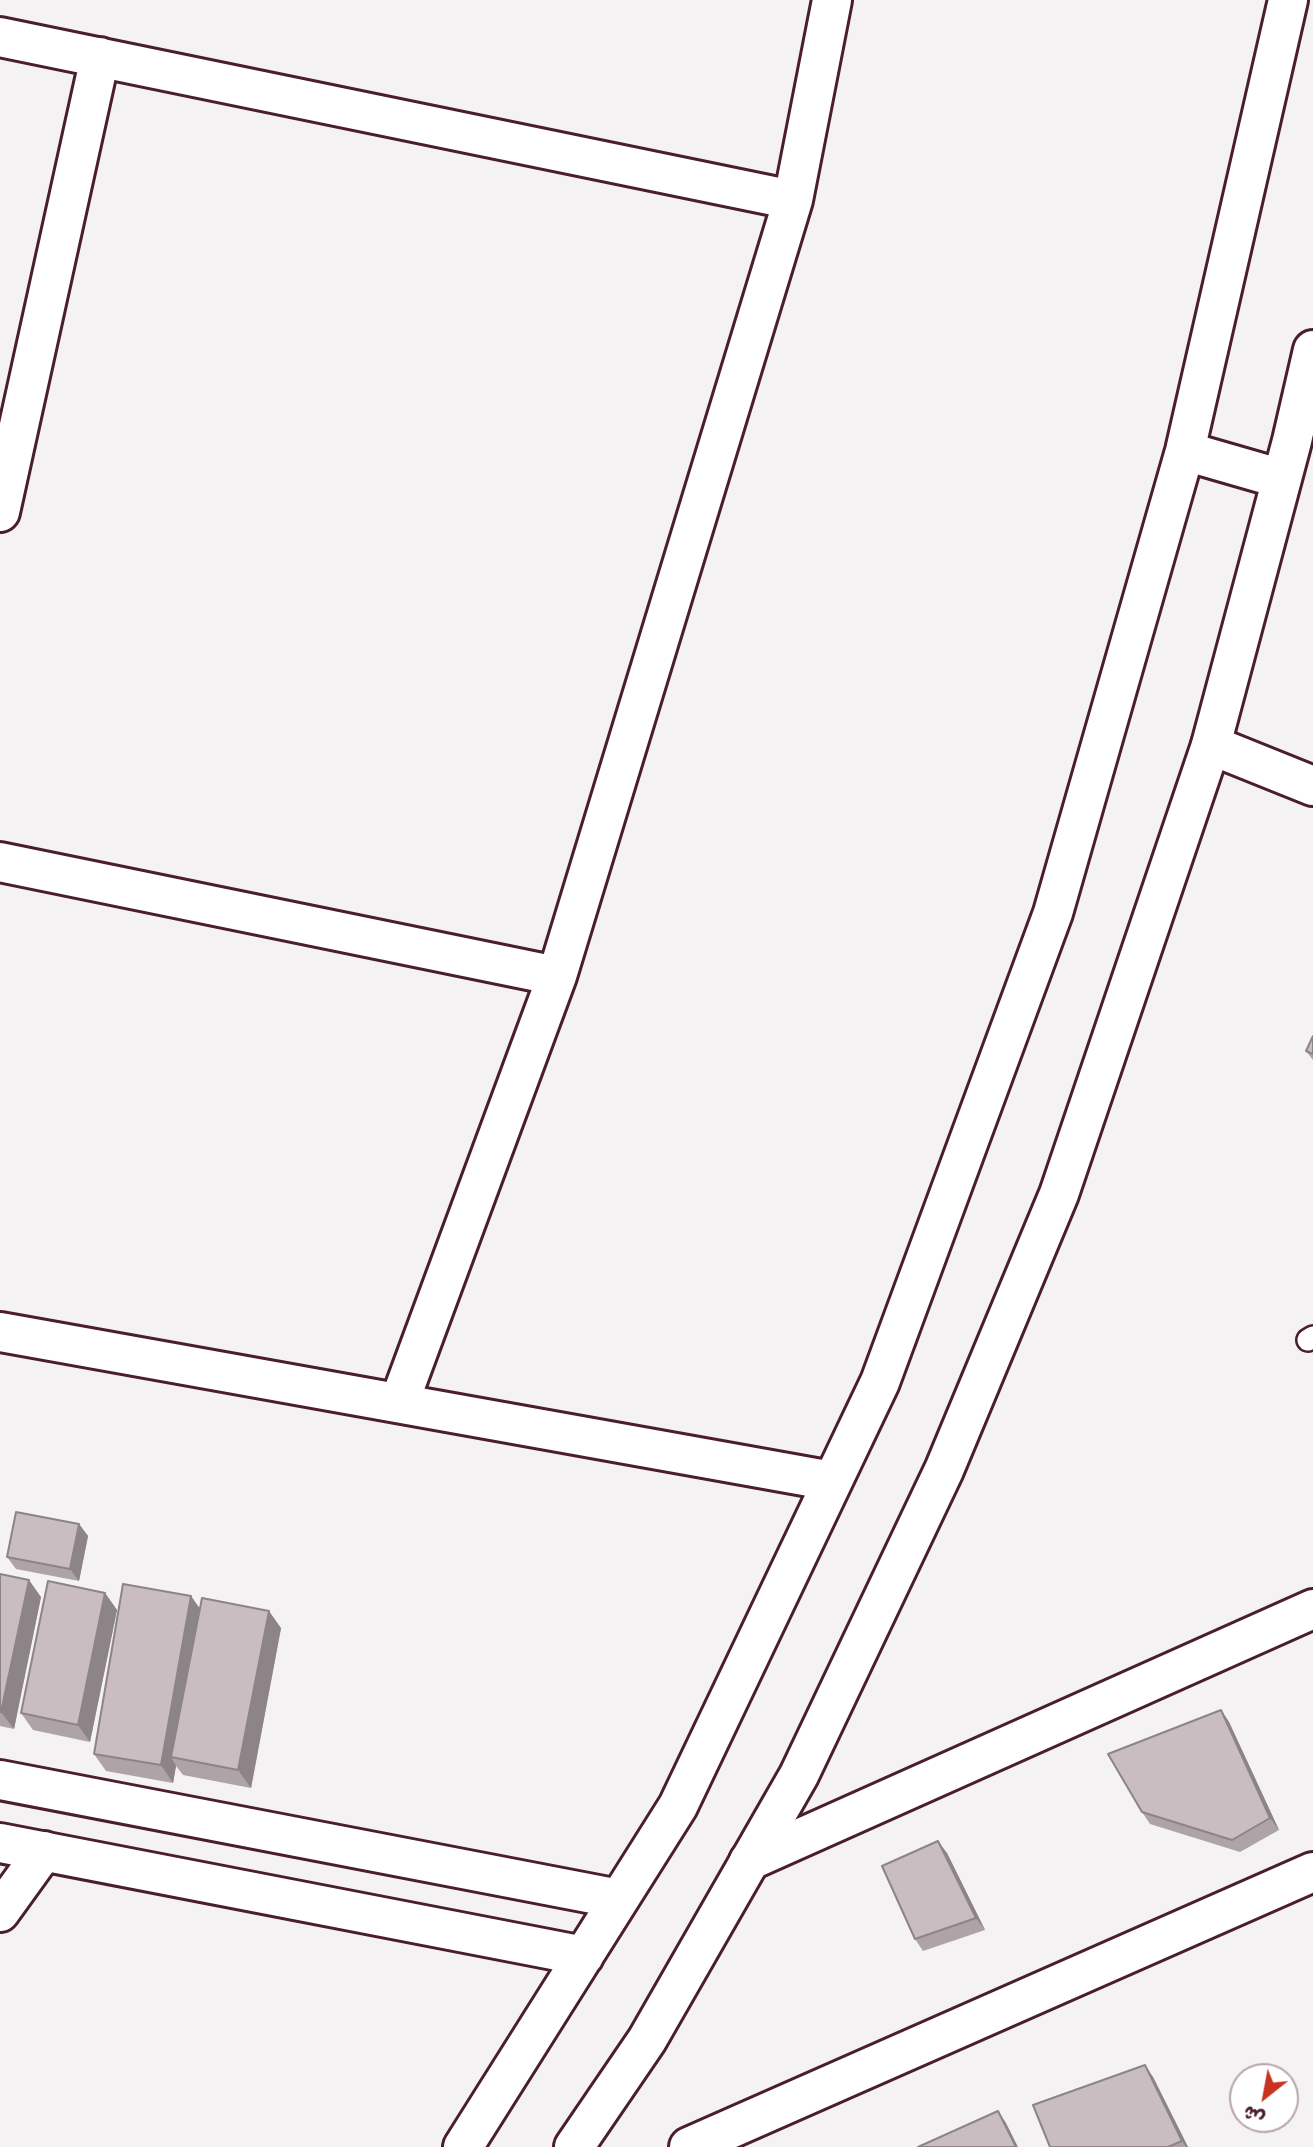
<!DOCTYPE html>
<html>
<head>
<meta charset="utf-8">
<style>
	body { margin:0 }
	#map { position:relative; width:1313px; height:2147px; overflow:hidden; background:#f4f2f2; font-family:"Architects Daughter","Playpen Sans Arabic",sans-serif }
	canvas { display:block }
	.north { position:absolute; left:1229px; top:2063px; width:70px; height:70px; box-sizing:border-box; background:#fff; border:2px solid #b7a5aa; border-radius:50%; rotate:211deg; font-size:19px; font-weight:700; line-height:28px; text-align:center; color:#4a1f2b }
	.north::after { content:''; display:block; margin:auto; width:24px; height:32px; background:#c8321e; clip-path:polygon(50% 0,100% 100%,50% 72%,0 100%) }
</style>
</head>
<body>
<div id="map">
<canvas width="1313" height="2147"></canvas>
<div class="north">ش</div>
</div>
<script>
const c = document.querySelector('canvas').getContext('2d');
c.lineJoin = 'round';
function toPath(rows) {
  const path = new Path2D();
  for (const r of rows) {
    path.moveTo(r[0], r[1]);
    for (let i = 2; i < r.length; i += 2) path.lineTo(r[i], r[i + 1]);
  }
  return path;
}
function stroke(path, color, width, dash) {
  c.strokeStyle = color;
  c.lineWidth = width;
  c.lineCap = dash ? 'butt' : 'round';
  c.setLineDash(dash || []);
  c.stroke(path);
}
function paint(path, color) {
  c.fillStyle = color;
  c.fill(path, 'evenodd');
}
const lane = toPath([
	[1308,1340,1313,1337]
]);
const street = toPath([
	[0,37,793,200],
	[0,512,100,57],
	[1211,745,1313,786],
	[0,862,557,976],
	[0,1332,832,1481],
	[399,1403,557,976,793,200,832,0],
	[749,1861,1313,1609],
	[0,1912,44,1851],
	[689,2147,1313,1872]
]);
const secondary = toPath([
	[1185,451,1282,479],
	[0,1780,619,1899],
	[0,1843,584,1956],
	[463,2147,678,1806,880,1382,1053,913,1185,451,1288,0],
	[574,2147,647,2040,799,1775,944,1470,1059,1194,1211,745,1292,441,1313,350]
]);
const wall = toPath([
	[1313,1036,1313,1060,1306,1051],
	[79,1524,88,1536,79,1581,16,1569,7,1557],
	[0,1574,41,1597,14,1729,0,1726],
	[105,1593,117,1610,90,1742,33,1730,21,1713],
	[191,1596,199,1609,281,1628,251,1788,183,1775,176,1766,173,1783,106,1771,94,1754],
	[1221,1710,1229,1722,1279,1830,1240,1852,1150,1824,1142,1812],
	[947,1853,985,1930,923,1951,915,1939],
	[1153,2077,1188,2147,1050,2147]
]);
const shadedWall = toPath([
	[79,1524,88,1536,79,1581,70,1569],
	[29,1580,41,1597,14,1729,1,1712],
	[105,1593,117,1610,90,1742,78,1725],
	[191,1596,203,1613,171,1757,176,1766,173,1783,161,1765],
	[269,1611,281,1628,251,1788,238,1770],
	[1221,1710,1229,1722,1279,1830,1270,1818],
	[938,1841,947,1853,985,1930,976,1918],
	[1145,2065,1153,2077,1188,2147,1186,2147,1182,2141],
	[998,2111,1006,2123,1018,2147,1016,2147]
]);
const building = toPath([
	[1313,1036,1313,1054,1306,1051,1313,1036],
	[16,1512,79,1524,70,1569,7,1557,16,1512],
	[0,1574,29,1580,1,1712,0,1712,0,1574],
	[48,1581,105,1593,78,1725,21,1713,48,1581],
	[123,1584,191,1596,161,1765,94,1754,123,1584],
	[202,1598,269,1611,238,1770,171,1757,202,1598],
	[1221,1710,1270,1818,1232,1840,1142,1812,1108,1754,1221,1710],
	[938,1841,976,1918,915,1939,882,1866,938,1841],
	[1145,2065,1182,2141,1168,2147,1050,2147,1033,2105,1145,2065],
	[998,2111,1016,2147,918,2147,998,2111]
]);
stroke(lane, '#4a1f2b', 26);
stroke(street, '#4a1f2b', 44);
stroke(secondary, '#4a1f2b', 44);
stroke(lane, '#fff', 21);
stroke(street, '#fff', 38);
stroke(secondary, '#fff', 38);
paint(wall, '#aea3a6');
paint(shadedWall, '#8d8487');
paint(building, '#cabdc1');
stroke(building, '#8d8487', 2);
</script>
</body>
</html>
